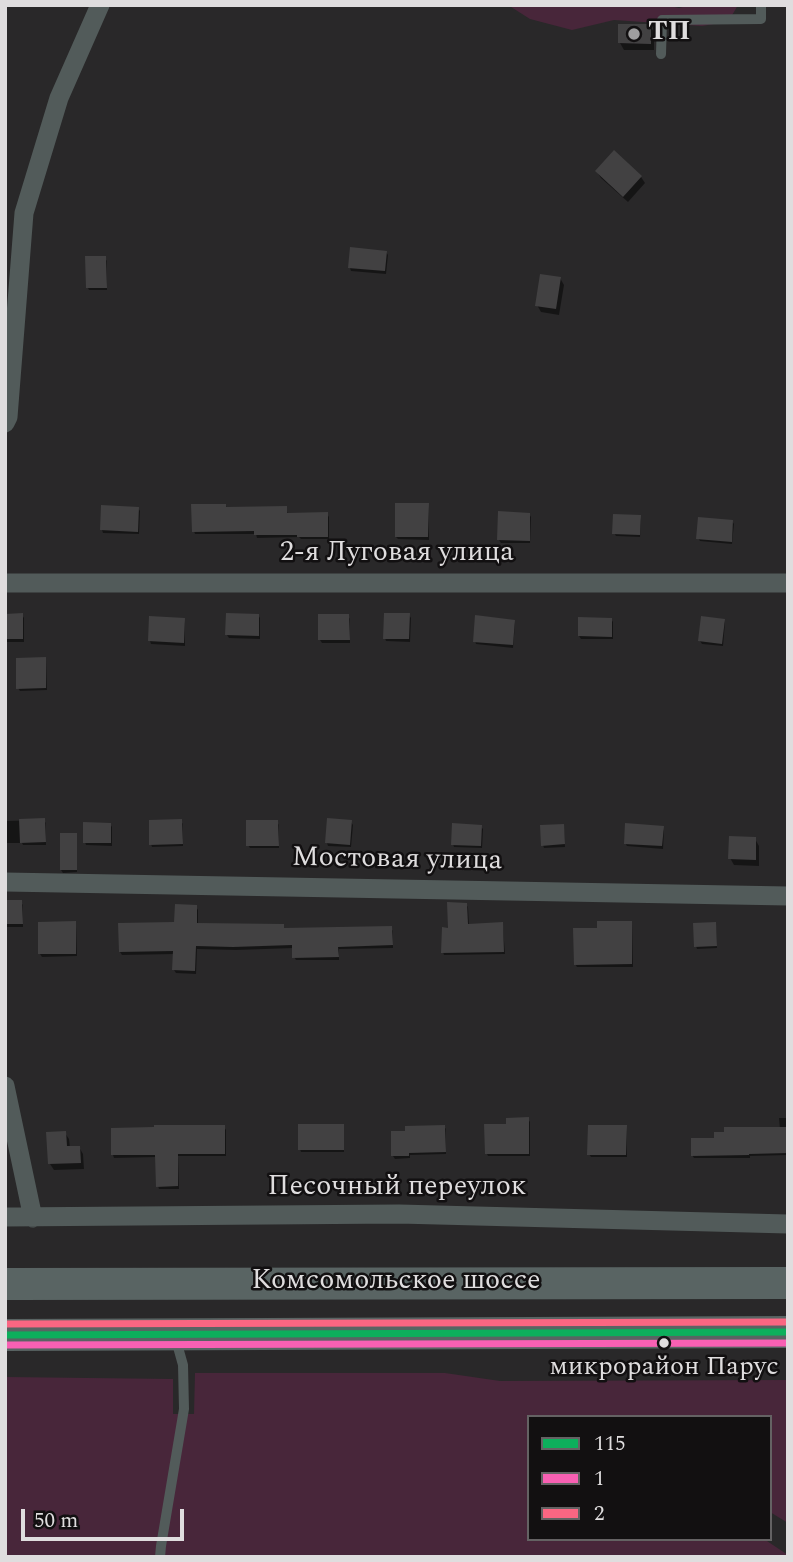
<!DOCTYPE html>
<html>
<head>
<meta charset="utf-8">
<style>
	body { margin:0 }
	#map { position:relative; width:793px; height:1562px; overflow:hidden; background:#292829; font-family:Spectral,serif }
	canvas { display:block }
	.frame { position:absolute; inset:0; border:7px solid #dfddde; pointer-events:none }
	.legend { position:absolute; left:527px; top:1415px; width:245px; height:126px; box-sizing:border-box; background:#121011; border:2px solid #646263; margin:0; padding:9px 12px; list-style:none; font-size:21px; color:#dfddde }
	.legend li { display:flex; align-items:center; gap:14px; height:35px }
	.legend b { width:35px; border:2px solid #646263 }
	.scale { position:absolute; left:21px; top:1509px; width:163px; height:32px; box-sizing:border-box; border:4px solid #dfddde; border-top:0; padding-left:9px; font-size:21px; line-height:24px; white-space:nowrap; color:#dfddde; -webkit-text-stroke:5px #121011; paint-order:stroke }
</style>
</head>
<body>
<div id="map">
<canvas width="793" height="1562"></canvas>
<div class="frame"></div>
<ul class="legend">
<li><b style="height:9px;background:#0daf5c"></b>115</li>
<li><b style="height:9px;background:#f860b3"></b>1</li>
<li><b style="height:9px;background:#fa6682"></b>2</li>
</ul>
<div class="scale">50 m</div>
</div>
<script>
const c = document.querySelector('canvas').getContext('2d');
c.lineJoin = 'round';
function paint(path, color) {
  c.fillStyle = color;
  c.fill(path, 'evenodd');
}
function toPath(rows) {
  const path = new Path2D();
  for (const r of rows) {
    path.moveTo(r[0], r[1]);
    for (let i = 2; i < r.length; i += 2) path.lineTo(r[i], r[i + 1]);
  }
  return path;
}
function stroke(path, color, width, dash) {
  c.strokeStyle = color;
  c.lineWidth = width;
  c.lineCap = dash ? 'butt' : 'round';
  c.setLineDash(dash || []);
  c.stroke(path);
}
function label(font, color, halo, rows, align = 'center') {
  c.font = font + ' Spectral,serif';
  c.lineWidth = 5;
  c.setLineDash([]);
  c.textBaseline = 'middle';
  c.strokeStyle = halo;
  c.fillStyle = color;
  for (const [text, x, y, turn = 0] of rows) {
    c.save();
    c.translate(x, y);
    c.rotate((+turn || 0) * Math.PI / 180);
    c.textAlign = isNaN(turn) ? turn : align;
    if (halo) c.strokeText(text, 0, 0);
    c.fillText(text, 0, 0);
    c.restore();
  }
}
const green = toPath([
	[508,5,666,5,679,8,690,5,738,5,731,17,720,23,702,26,614,20,572,30,530,19],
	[195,1373,445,1373,500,1381,788,1380,788,1523,770,1512,770,1417,529,1417,529,1539,767,1539,767,1541,788,1555,788,1557,5,1557,5,1377,173,1379,173,1414,194,1414]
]);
const shadow = toPath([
	[650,26,654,32,654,50,624,50,620,43],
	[597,172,641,177,645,183,628,202,601,178],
	[386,252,388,255,386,274,351,271,350,268],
	[105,258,107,261,107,290,89,290,88,288],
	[560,278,564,285,559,315,541,312,537,305],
	[225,505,228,509,286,508,288,515,327,514,329,517,329,539,301,539,299,537,257,538,256,534,195,534,194,531],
	[428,505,429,508,429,540,398,539,396,537],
	[138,508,140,511,139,534,103,533,102,530],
	[529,514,531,517,530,543,501,543,499,540],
	[640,517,641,520,640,537,616,536,614,533],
	[732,521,734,524,732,544,700,541,698,538],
	[5,615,22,615,24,618,24,642,5,642],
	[258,615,260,618,260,639,229,638,227,635],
	[409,615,411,618,410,642,386,641,385,638],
	[348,616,350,619,350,643,322,643,320,640],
	[611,619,613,622,613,639,581,639,579,636],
	[184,620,185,623,185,646,151,644,150,641],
	[724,620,725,623,723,646,702,644,700,641],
	[514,621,515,624,513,648,476,644,475,641],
	[45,659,46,661,47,690,20,691,18,688],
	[44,820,46,823,46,845,23,845,22,843,5,843,5,821],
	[181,821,183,824,183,846,152,847,151,844],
	[277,822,279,825,279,848,250,848,248,845],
	[351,822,353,825,351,847,328,846,327,843],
	[110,824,112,827,112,846,86,845,85,842],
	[481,827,483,829,482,848,454,847,453,844],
	[663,828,664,831,663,849,627,846,625,843],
	[564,829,565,847,544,848,543,845],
	[76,835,77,838,77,872,63,873,61,870],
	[755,839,759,846,759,866,734,865,730,858],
	[5,902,21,902,23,905,23,927,5,927],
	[466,904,468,907,469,926,502,924,503,927,505,954,444,955,443,952,449,930],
	[196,907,198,910,198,925,283,926,285,930,391,928,393,931,393,948,339,949,339,960,296,960,294,957,294,948,236,950,197,949,196,974,176,973,174,970,175,954,122,955,120,952,176,924],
	[631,922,632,925,633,967,577,967,575,964],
	[75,923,76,926,77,956,42,957,40,954],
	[715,924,716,926,717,948,697,949,696,946],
	[779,1118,788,1118,788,1155,750,1156,750,1158,694,1158,692,1155,716,1140,780,1129],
	[528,1119,530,1122,530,1156,488,1156,487,1154],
	[343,1126,344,1129,344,1152,301,1152,300,1149],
	[444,1126,446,1129,446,1154,410,1155,410,1158,395,1159,393,1156],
	[224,1127,226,1130,226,1156,178,1156,179,1189,159,1189,158,1186,157,1157,114,1158,113,1155],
	[626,1127,627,1130,627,1157,591,1157,589,1154],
	[65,1133,69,1139,70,1148,79,1147,83,1154,84,1169,54,1170,50,1164]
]);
const building = toPath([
	[618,24,651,24,651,44,618,43],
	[614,150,642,176,623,197,595,171],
	[350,247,387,251,385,271,348,268],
	[85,256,106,256,107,288,86,288],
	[540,274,561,277,556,309,535,306],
	[395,503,429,503,428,537,395,537],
	[191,504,226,504,226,507,287,506,287,513,328,512,328,537,297,537,297,535,254,535,254,531,192,532],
	[101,505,139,507,138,532,100,530],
	[498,511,530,513,530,541,497,540],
	[613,514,641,515,640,535,612,534],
	[698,517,733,520,732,542,696,539],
	[23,613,23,639,5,639,5,614],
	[226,613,259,614,259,636,225,635],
	[384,613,410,613,409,639,383,639],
	[318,614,349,614,350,640,318,640],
	[475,615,515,620,513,645,473,642],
	[149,616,185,618,184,643,148,641],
	[701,616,725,619,722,644,698,641],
	[578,617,612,618,612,637,578,636],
	[46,657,46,688,16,689,16,658],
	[45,818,46,842,20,843,19,819],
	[327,818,352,820,350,845,325,843],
	[182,819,183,844,149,845,149,820],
	[246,820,278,820,279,846,246,846],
	[83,822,111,823,111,843,83,843],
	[452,823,482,825,481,846,451,845],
	[625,823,664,826,662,846,624,844],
	[564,824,565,844,541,846,540,825],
	[60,833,77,833,77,870,60,870],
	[729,836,756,837,756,860,728,859],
	[5,900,22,900,23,924,5,924],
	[447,902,467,903,468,924,503,922,504,952,441,953,442,927,448,928],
	[175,904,197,905,197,923,284,924,284,928,392,926,393,945,338,947,339,957,292,958,292,945,233,947,196,946,195,971,172,970,173,951,119,952,118,923,174,922],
	[76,921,76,954,38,954,38,922],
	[597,921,632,921,632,964,574,965,573,928,597,928],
	[716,922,717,946,694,947,693,923],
	[529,1117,529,1154,485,1154,484,1124,506,1124,506,1118],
	[298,1124,344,1124,344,1150,298,1150],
	[154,1125,225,1125,225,1154,178,1154,178,1186,156,1187,155,1155,111,1155,111,1128,154,1127],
	[445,1125,446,1152,409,1153,409,1156,391,1156,391,1131,405,1131,405,1126],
	[588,1125,627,1125,626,1155,587,1155],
	[724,1127,788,1127,788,1153,749,1154,749,1155,691,1156,691,1138,714,1138,714,1132,724,1132],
	[66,1131,67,1146,80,1146,81,1163,48,1164,46,1132]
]);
const service = toPath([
	[661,54,662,20,761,19,761,5],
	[160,1557,161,1546,184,1409,183,1365,176,1340]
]);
const minor = toPath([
	[5,423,8,417,24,213,59,98,100,5],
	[5,583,788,583],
	[5,882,788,896],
	[5,1086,33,1218],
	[5,1217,399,1214,788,1224]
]);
const primary = toPath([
	[5,1284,788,1283],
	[5,1335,788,1332]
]);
const bus1 = toPath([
	[5,1335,788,1332]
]);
const bus2 = toPath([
	[5,1345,788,1343]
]);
const bus3 = toPath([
	[5,1324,788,1322]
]);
const markers = [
	[634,34,7,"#9f9e9f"],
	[664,1343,6,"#dfddde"]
];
const busNames = [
	["микрорайон Парус",664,1369]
];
const poiNames = [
	["ТП",648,34]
];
const streetNames = [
	["2-я Луговая улица",397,555],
	["Мостовая улица",397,861,1],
	["Песочный переулок",397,1189],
	["Комсомольское шоссе",396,1283]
];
paint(green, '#48263a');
paint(shadow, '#0007');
paint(building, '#424142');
stroke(service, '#525b5a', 10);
stroke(minor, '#525b5a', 19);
stroke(primary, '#596463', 32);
stroke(bus1, '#0daf5c', 7);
stroke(bus2, '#f860b3', 7);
stroke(bus3, '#fa6682', 7);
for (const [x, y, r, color] of markers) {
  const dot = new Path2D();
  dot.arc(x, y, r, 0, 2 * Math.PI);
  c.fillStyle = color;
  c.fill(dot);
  stroke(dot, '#121011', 2.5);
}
label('26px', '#dfddde', '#121011', busNames);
label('bold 28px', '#dfddde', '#121011', poiNames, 'left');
label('28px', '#dfddde', '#121011', streetNames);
</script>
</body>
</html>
